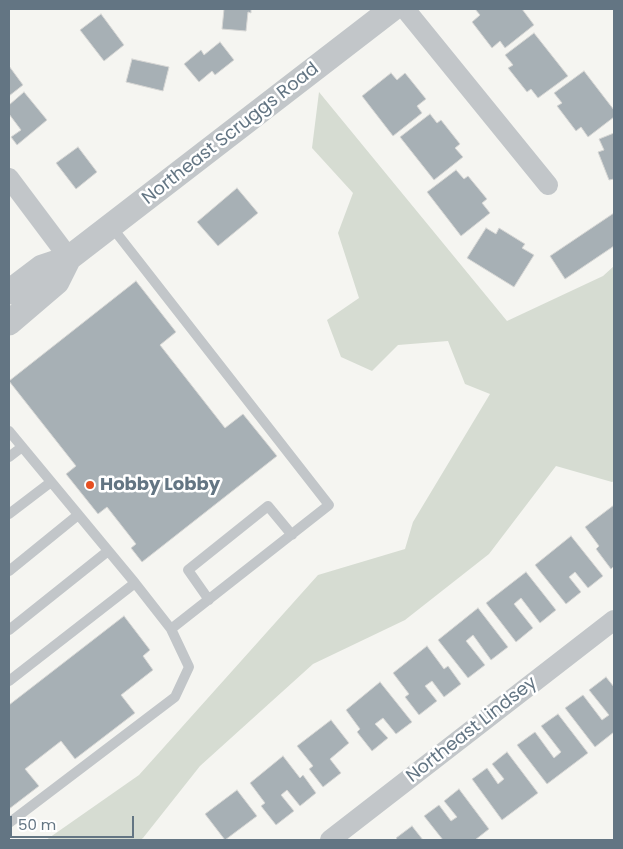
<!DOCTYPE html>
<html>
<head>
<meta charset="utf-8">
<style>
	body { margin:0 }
	#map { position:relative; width:623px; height:849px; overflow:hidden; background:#f5f5f1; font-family:Poppins,sans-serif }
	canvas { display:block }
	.frame { position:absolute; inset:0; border:10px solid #637583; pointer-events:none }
	.scale { position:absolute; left:10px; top:816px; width:124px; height:22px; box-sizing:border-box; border:2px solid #637583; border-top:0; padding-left:6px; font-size:15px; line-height:18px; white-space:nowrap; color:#637583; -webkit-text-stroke:4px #fff; paint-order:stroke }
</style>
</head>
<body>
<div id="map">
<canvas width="623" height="849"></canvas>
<div class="frame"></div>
<div class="scale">50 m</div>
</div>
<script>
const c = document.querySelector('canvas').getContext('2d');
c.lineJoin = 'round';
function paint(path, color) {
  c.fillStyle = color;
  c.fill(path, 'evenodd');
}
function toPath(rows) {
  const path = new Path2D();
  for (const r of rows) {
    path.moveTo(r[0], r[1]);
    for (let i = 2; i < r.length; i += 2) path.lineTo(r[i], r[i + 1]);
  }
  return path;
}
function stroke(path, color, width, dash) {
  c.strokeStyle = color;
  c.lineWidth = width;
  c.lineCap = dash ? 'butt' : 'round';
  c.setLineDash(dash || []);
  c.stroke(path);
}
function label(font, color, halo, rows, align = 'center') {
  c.font = font + ' Poppins,sans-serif';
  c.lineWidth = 5;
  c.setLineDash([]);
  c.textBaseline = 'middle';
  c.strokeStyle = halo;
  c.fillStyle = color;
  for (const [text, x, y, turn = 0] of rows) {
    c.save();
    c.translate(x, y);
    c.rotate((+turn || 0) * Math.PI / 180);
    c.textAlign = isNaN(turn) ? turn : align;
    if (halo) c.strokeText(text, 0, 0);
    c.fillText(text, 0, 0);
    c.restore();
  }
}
const green = toPath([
	[319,92,507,321,603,276,614,266,614,481,612,482,556,466,489,554,405,620,313,664,200,766,143,838,140,840,46,840,139,775,318,575,405,549,413,522,490,394,465,384,448,341,398,345,372,371,341,357,327,320,359,298,338,233,353,193,312,148]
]);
const building = toPath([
	[224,9,251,9,251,13,248,12,246,31,222,29,224,9],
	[475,9,522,9,534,25,505,48,500,41,492,48,472,22,480,15,475,9],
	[101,14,124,45,104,61,80,30,101,14],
	[534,33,568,76,538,98,531,89,527,92,508,68,513,65,505,55,534,33],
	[220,42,234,60,215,75,212,71,199,82,184,64,201,50,204,55,220,42],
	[132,59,169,67,163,91,126,82,132,59],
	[9,66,23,85,9,96,9,66],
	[584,71,614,110,614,117,588,137,581,127,576,131,557,106,562,103,554,93,584,71],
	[391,73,397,80,405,73,426,99,417,106,422,113,393,136,362,96,391,73],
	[24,92,47,120,17,145,11,137,21,130,9,114,9,105,24,92],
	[430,114,437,123,441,120,460,144,455,148,463,157,434,180,400,137,430,114],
	[614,133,614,179,609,180,598,152,604,150,599,139,614,133],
	[78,147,97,172,76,189,56,163,78,147],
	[456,170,464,179,468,176,487,199,482,203,490,213,461,236,427,192,456,170],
	[237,188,258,213,218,246,197,222,237,188],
	[614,213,614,246,565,279,550,256,614,213],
	[486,228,496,234,499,228,525,244,522,248,534,255,514,287,467,258,486,228],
	[136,281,176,332,160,345,225,428,243,414,277,456,142,562,131,548,136,544,107,507,98,514,66,474,76,466,9,381,136,281],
	[614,505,614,566,611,569,596,549,599,546,585,527,614,505],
	[571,536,603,576,588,588,575,572,569,577,581,592,566,604,535,565,571,536],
	[526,572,556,610,540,623,521,598,514,604,533,628,516,642,486,603,526,572],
	[478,608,508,647,491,660,473,635,466,641,485,665,468,678,438,640,478,608],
	[124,616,150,650,143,656,153,670,121,695,135,713,75,759,61,741,25,769,39,786,9,809,9,705,124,616],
	[427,646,444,669,448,666,461,684,444,697,432,681,425,686,437,701,419,715,405,697,409,694,393,673,427,646],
	[606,677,614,687,614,732,595,747,565,708,583,695,602,720,609,715,589,690,606,677],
	[380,682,412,722,396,734,383,718,375,724,388,738,372,751,357,732,360,729,346,710,380,682],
	[558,714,588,753,547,784,517,745,535,732,554,758,561,752,541,726,558,714],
	[331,720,349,743,330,759,341,773,323,787,309,769,313,766,297,746,331,720],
	[507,752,538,793,502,820,472,779,487,768,498,784,504,779,492,764,507,752],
	[283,756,300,778,303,775,316,793,300,806,287,790,281,795,294,811,276,825,261,806,265,803,250,783,283,756],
	[459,789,489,829,475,840,443,840,424,816,439,805,451,821,457,817,444,801,459,789],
	[237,790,257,816,225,840,205,814,237,790],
	[412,826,423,840,398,840,396,838,412,826]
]);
const service = toPath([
	[111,226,329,505,171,629],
	[9,431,135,583,171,629,189,667,175,697,9,823],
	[9,457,22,447],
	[9,514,51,482],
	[9,571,78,515],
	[209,600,188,570,268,506,292,535],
	[9,630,108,551],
	[9,681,135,583]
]);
const minor = toPath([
	[405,9,548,185],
	[9,178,69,258],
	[330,840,614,620]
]);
const tertiary = toPath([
	[9,292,42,267,69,258,392,9],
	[9,323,57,282,69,258]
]);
const markers = [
	[90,485,5,"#e64f21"]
];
const streetNames = [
	["Northeast Scruggs Road",231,134,-38],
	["Northeast Lindsey",472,730,-38]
];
const poiNames = [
	["Hobby Lobby",100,485]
];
paint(green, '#d6dcd2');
paint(building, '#a7b0b5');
stroke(building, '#d6d6d4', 1);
stroke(service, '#c2c6c9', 10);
stroke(minor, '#c2c6c9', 20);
stroke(tertiary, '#c2c6c9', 25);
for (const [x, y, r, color] of markers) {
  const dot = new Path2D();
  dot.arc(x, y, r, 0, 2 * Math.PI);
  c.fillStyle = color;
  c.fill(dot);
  stroke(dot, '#fff', 2);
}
label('18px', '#637583', '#fff', streetNames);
label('bold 18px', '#637583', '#fff', poiNames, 'left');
</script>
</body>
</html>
